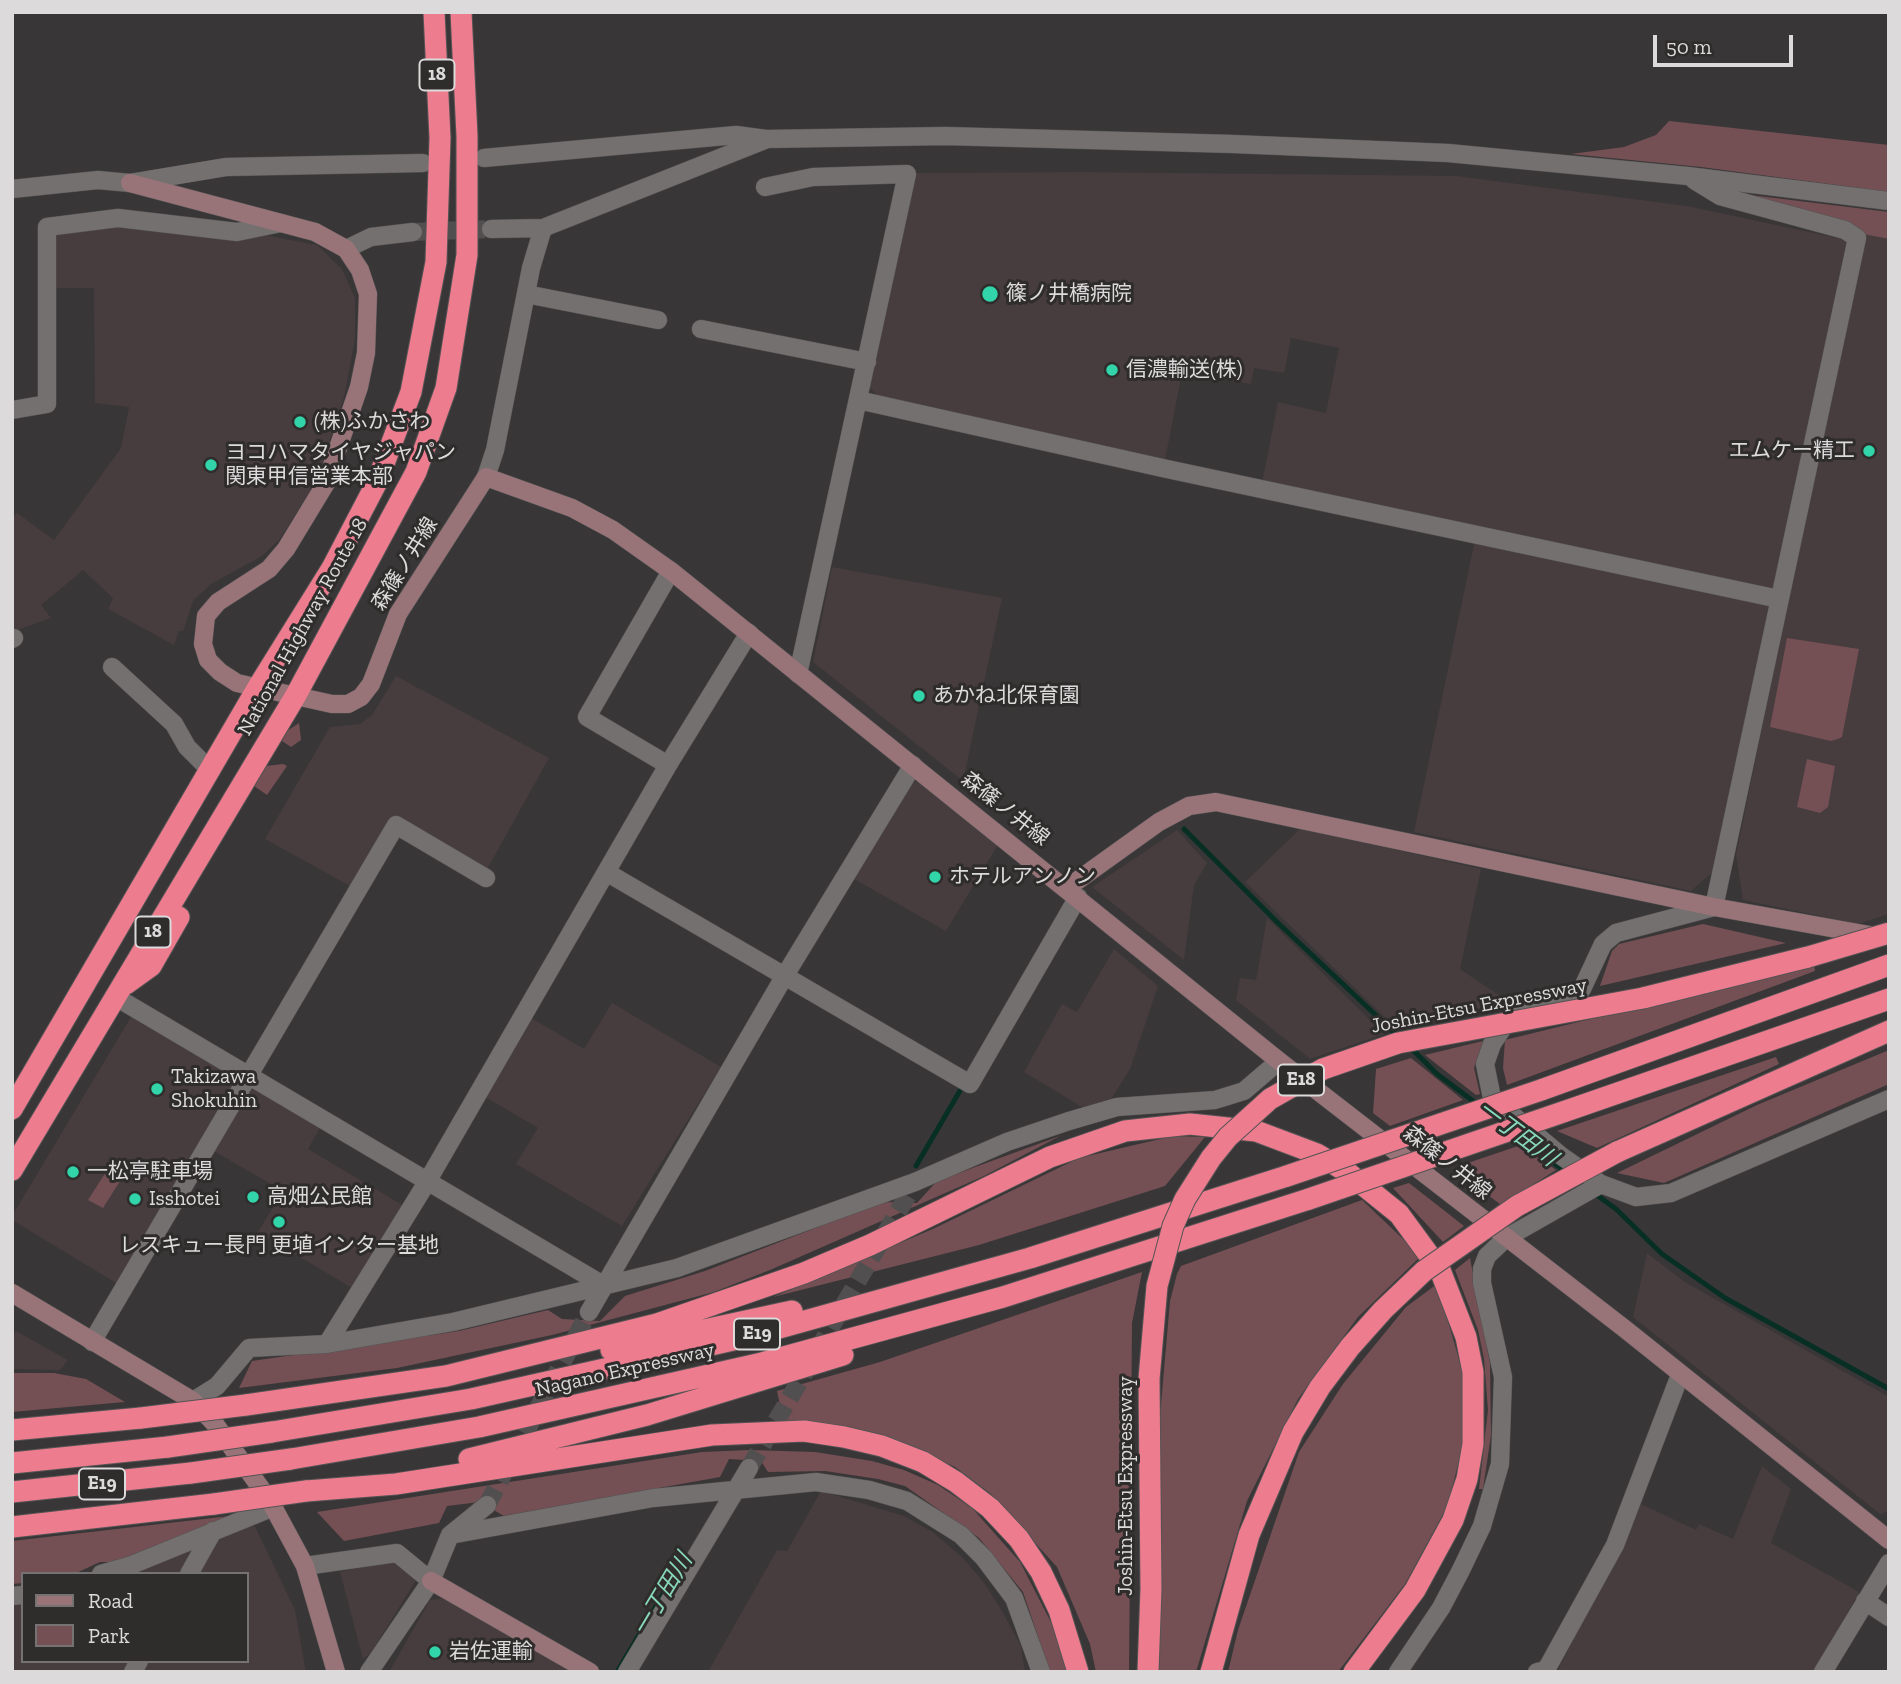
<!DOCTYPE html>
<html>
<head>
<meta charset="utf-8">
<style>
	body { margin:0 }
	#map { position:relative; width:1901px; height:1684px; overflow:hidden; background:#393637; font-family:"Zilla Slab",serif }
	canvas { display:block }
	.frame { position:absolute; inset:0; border:14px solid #dcdada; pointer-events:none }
	.legend { position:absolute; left:21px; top:1572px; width:228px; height:91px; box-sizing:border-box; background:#2f2c2c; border:2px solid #747272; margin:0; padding:9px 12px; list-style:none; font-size:21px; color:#dcdada }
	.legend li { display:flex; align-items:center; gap:14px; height:35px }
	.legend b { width:35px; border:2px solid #747272 }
	.scale { position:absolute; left:1653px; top:35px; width:140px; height:32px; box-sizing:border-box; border:4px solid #dcdada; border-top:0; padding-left:9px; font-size:21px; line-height:24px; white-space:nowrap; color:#dcdada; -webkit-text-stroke:5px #2f2c2c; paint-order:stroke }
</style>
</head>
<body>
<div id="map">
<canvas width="1901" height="1684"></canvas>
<div class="frame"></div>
<ul class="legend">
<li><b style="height:9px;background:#987479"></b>Road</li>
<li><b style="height:19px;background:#745055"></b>Park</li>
</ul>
<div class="scale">50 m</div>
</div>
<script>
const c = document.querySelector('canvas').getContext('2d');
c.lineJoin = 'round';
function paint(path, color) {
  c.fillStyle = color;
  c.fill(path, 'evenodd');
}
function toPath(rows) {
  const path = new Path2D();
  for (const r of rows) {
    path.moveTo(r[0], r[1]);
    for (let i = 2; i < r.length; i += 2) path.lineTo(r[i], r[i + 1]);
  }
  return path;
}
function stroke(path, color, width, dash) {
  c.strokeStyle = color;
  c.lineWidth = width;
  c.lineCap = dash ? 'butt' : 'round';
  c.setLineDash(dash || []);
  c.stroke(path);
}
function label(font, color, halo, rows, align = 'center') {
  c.font = font + ' "Zilla Slab","Noto Sans JP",serif';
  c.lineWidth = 6;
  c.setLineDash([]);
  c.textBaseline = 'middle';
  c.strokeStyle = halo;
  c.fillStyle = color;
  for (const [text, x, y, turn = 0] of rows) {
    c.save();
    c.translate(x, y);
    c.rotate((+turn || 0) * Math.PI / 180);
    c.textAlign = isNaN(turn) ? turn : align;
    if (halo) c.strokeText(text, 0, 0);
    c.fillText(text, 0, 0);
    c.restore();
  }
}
const built = toPath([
	[1082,172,1456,176,1687,206,1847,240,1715,870,1691,891,1414,832,1477,530,1262,483,1278,402,1326,413,1339,348,1291,338,1284,373,1254,368,1251,384,1182,373,1165,460,881,399,868,386,915,173],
	[116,225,259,234,317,245,342,269,355,298,355,339,344,397,322,464,308,495,279,540,262,556,211,584,193,601,183,631,179,631,174,645,108,609,113,598,83,570,41,605,51,618,12,632,12,518,17,513,54,540,121,448,129,407,95,403,94,288,54,288,54,234],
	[1863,234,1889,239,1889,914,1858,924,1743,900,1736,855],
	[832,567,1002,598,963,781,813,662],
	[396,676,549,758,486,871,394,819,352,887,265,839,330,727,360,724,372,715],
	[912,782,922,782,999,843,946,931,854,879],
	[1301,828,1481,869,1460,969,1500,996,1494,1009,1397,1029,1245,882],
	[1177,830,1207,863,1194,885,1184,960,1092,887],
	[1267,918,1384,1034,1310,1059,1236,1000,1240,978,1256,980],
	[1114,949,1158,986,1130,1069,1110,1101,1082,1107,1024,1072,1062,1004,1077,1012],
	[612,1003,721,1067,622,1226,516,1164,538,1128,480,1094,528,1016,584,1049],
	[131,1017,141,1018,239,1078,121,1286,12,1220,12,1216],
	[249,1084,321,1126,308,1149,404,1206,352,1288,258,1232,283,1191,212,1150],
	[1647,1253,1685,1282,1889,1397,1889,1511,1880,1514,1633,1317],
	[16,1331,68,1360,60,1370,12,1369,12,1337],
	[1762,1466,1791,1489,1771,1543,1859,1592,1815,1672,1557,1672,1641,1504,1696,1530,1699,1524,1733,1539],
	[821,1491,904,1516,933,1532,963,1558,983,1581,1002,1611,1021,1646,1025,1672,708,1672,777,1550,787,1551],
	[253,1522,295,1610,306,1672,12,1672,12,1603,23,1602,23,1661,247,1661,247,1574,132,1574,189,1552],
	[394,1560,418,1577,371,1653,363,1659,340,1572],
	[446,1598,573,1672,389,1672,430,1600]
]);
const green = toPath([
	[1669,121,1889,145,1889,192,1701,167,1571,154,1624,147,1656,135],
	[1734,193,1889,212,1889,239,1863,234],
	[1787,638,1859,649,1842,737,1838,739,1831,741,1770,727],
	[299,723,301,740,291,747,282,741,287,731],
	[1807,759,1835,766,1828,807,1820,813,1797,807],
	[283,764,287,766,267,795,254,786,266,766],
	[1703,924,1786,943,1600,986,1612,951,1619,944],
	[1814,964,1815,971,1507,1085,1503,1068,1505,1040],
	[1483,1041,1474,1068,1480,1094,1476,1095,1425,1055],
	[1889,1050,1889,1084,1664,1183,1617,1173,1757,1105],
	[1776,1057,1779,1064,1597,1148,1557,1131],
	[1411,1058,1463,1100,1390,1126,1373,1113,1376,1069],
	[1060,1136,984,1176,770,1270,714,1292,552,1335,397,1368,239,1388,252,1361,459,1331,548,1310,562,1319,600,1321,625,1296,705,1271,882,1202,917,1203,937,1181],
	[1173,1136,1205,1137,1165,1186,979,1245,773,1297,935,1228,1079,1158],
	[1521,1145,1556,1170,1501,1205,1453,1168],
	[106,1172,120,1181,103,1208,88,1200],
	[1409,1183,1464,1226,1443,1242,1393,1188],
	[1362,1200,1421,1256,1358,1317,1298,1399,1247,1501,1196,1672,1158,1672,1162,1574,1158,1439,1170,1301,1177,1274,1181,1266],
	[1470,1258,1490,1363,1491,1435,1483,1489,1479,1489,1488,1410,1484,1359,1478,1330,1455,1270],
	[1142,1272,1132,1323,1129,1672,1096,1672,1090,1644,1057,1567,991,1494,955,1467,893,1439,846,1429,784,1424,777,1391,880,1362],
	[1437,1284,1466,1383,1463,1446,1447,1507,1405,1584,1338,1672,1228,1672,1238,1630,1299,1452,1343,1384,1406,1307],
	[12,1373,54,1373,86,1379,125,1402,12,1412],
	[749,1450,815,1452,872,1461,904,1470,938,1485,972,1508,1020,1562,1055,1630,1067,1672,1050,1672,1023,1592,979,1538,905,1486,878,1479,825,1471,768,1472,761,1461,729,1459,720,1477,504,1516,480,1502,447,1506,439,1523,344,1541,317,1512,702,1452],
	[230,1516,115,1562,100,1562,74,1574,23,1574,23,1583,12,1584,12,1541]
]);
const stream = toPath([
	[1184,829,1277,922,1398,1036],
	[1410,1047,1437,1074,1477,1104],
	[1516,1134,1566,1172],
	[916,1166,961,1089],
	[1594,1193,1616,1209,1662,1254,1725,1298,1889,1389],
	[617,1672,685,1557]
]);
const streetTunnel = toPath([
	[413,232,491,229],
	[749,1468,909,1193],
	[487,1505,589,1312]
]);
const street = toPath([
	[484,158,736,135,766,139,946,136,1233,144,1448,153,1688,176,1889,201],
	[765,187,813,177,907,174,798,674],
	[12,189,98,180,130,183,226,167,423,163],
	[491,229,543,228,765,140],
	[346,249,371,237,413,232],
	[526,294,658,320],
	[701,329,867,362],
	[858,400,1167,469,1779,599],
	[12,410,47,404,47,227,118,218,237,232,281,223],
	[486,477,495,450,531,268,543,228],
	[12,639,14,638],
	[112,667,174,724,187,747,211,771],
	[668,765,587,717,671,571],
	[606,872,970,1084,1078,897],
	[114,996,603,1285],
	[1601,1184,1560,1155,1492,1098,1485,1064,1492,1044,1515,1010,1582,989,1603,944,1616,933,1714,907,1857,238,1845,230,1720,196,1694,180],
	[589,1312,784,977,913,765],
	[92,1342,396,825,486,878],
	[327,1344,424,1187,668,765,749,633],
	[193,1401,217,1386,249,1348,327,1344,453,1322,677,1268,915,1182,1007,1142,1069,1121,1117,1107,1215,1100,1244,1091,1279,1061],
	[450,1535,653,1498,816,1482,869,1490,907,1501,961,1535,984,1558,1014,1598,1041,1672],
	[305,1566,397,1553,431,1581,450,1535,487,1505],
	[101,1574,129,1566,274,1507],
	[189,1574,213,1531],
	[12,1596,23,1595],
	[1865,1601,1889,1617],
	[133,1672,139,1661],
	[369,1672,431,1581],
	[627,1672,749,1468],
	[1398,1672,1441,1608,1461,1570,1482,1526,1500,1464,1503,1377,1482,1283,1482,1269,1487,1256,1506,1238,1601,1184,1636,1197,1671,1193,1889,1099],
	[1537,1672,1546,1670,1615,1545,1680,1375],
	[1823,1672,1889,1563]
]);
const secondary = toPath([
	[130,183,315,232,346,249,360,270,368,294,366,353,359,387,326,483,286,549,269,569,218,602,206,616,203,644,208,660,220,672,237,683,332,704,348,704,361,697,371,684,398,614,486,477,572,508,613,530,671,571,1279,1061,1625,1329,1889,1540],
	[1067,888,1159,822,1189,806,1216,802,1714,907,1875,936],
	[12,1293,193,1401,215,1424,270,1501,305,1566,336,1672],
	[431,1581,590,1672]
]);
const highway = toPath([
	[126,984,151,966,179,917],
	[1643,998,1808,957],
	[1541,1090,1889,965],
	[12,1109,258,687,332,568,377,482,411,392,436,262,440,138,434,12],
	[1563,1112,1889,999],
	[1617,1152,1889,1031],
	[12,1170,296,695,416,472,446,388,467,255,467,136,461,12],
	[611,1350,792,1311],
	[246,1405,446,1376,657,1324,804,1273,870,1245,1050,1157,1125,1131,1190,1124,1256,1131,1317,1154,1347,1172,1399,1214,1440,1270,1466,1337,1473,1372,1473,1444,1467,1479,1453,1520,1415,1590,1354,1672],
	[12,1430,141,1418],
	[272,1432,471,1399,751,1336,1030,1258,1287,1176],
	[291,1459,479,1427,762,1363,1003,1297,1309,1199],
	[469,1459,647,1415,843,1355],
	[12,1463,168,1447],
	[306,1491,396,1484,712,1435,804,1431,844,1437,882,1446,923,1462,956,1482,990,1508,1019,1539,1041,1572,1059,1610,1078,1672],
	[12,1492,191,1473],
	[12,1527,214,1504],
	[1148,1672,1151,1589,1149,1379],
	[1211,1672,1249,1535,1293,1432,1320,1387,1350,1347,1383,1310,1424,1271]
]);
const highwayBridge = toPath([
	[1808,957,1889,933],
	[1287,1176,1541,1090],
	[1309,1199,1563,1112],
	[1424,1271,1517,1206,1617,1152],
	[1149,1379,1157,1286,1173,1226,1185,1199,1211,1158,1228,1137,1270,1099,1323,1069,1398,1043,1643,998],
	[141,1418,246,1405],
	[168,1447,272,1432],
	[191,1473,291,1459],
	[214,1504,306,1491]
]);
const markers = [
	[990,294,9,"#32d4a9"],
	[1112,370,7,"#32d4a9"],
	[300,422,7,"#32d4a9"],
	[1869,451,7,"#32d4a9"],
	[211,465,7,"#32d4a9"],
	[919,696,7,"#32d4a9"],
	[935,877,7,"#32d4a9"],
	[157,1089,7,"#32d4a9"],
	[73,1172,7,"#32d4a9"],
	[253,1197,7,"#32d4a9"],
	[135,1199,7,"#32d4a9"],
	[279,1222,7,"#32d4a9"],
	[435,1652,7,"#32d4a9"]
];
const shields = [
	[437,75,35],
	[153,932,35],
	[1301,1080,46],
	[757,1334,46],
	[102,1484,46]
];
const shieldNames = [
	["18",437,75],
	["18",153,932],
	["E18",1301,1080],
	["E19",757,1334],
	["E19",102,1484]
];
const poiNames = [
	["篠ノ井橋病院",1006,294],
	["信濃輸送(株)",1126,370],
	["(株)ふかさわ",314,422],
	["エムケー精工",1855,451,"right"],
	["ヨコハマタイヤジャパン",225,453],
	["関東甲信営業本部",225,477],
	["あかね北保育園",933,696],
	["ホテルアンノン",949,877],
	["Takizawa",171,1077],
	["Shokuhin",171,1101],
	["一松亭駐車場",87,1172],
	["高畑公民館",267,1197],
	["Isshotei",149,1199],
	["レスキュー長門 更埴インター基地",279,1246,"center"],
	["岩佐運輸",449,1652]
];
const streetNames = [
	["森篠ノ井線",405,564,-58],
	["National Highway Route 18",303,627,-61],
	["森篠ノ井線",1005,809,38],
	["Joshin-Etsu Expressway",1479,1006,-11],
	["森篠ノ井線",1447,1163,38],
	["Nagano Expressway",625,1370,-13],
	["Joshin-Etsu Expressway",1126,1486,-90]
];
const waterNames = [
	["一丁田川",1517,1134,37],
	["一丁田川",663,1595,-59]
];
paint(built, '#473c3e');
paint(green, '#745055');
stroke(stream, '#082f24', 5);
stroke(streetTunnel, '#514f4f', 18, [18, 9]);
stroke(street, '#555353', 19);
stroke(secondary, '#555353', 19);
stroke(highway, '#555353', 23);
stroke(street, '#747070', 18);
stroke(secondary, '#987479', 18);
stroke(highway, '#ed7c8f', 21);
stroke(highwayBridge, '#555353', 23, []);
stroke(highwayBridge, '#ed7c8f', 21);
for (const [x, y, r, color] of markers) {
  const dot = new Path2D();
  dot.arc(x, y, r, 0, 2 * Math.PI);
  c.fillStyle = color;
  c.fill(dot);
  stroke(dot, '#2f2c2c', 2.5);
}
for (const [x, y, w] of shields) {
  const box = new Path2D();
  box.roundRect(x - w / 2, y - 15.5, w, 31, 5);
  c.fillStyle = '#2f2c2c';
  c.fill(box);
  stroke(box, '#dcdada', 2);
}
label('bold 19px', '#dcdada', null, shieldNames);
label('21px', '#dcdada', '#2f2c2c', poiNames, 'left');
label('21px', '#dcdada', '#2f2c2c', streetNames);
label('italic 23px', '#88d9bc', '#2f2c2c', waterNames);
</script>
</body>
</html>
